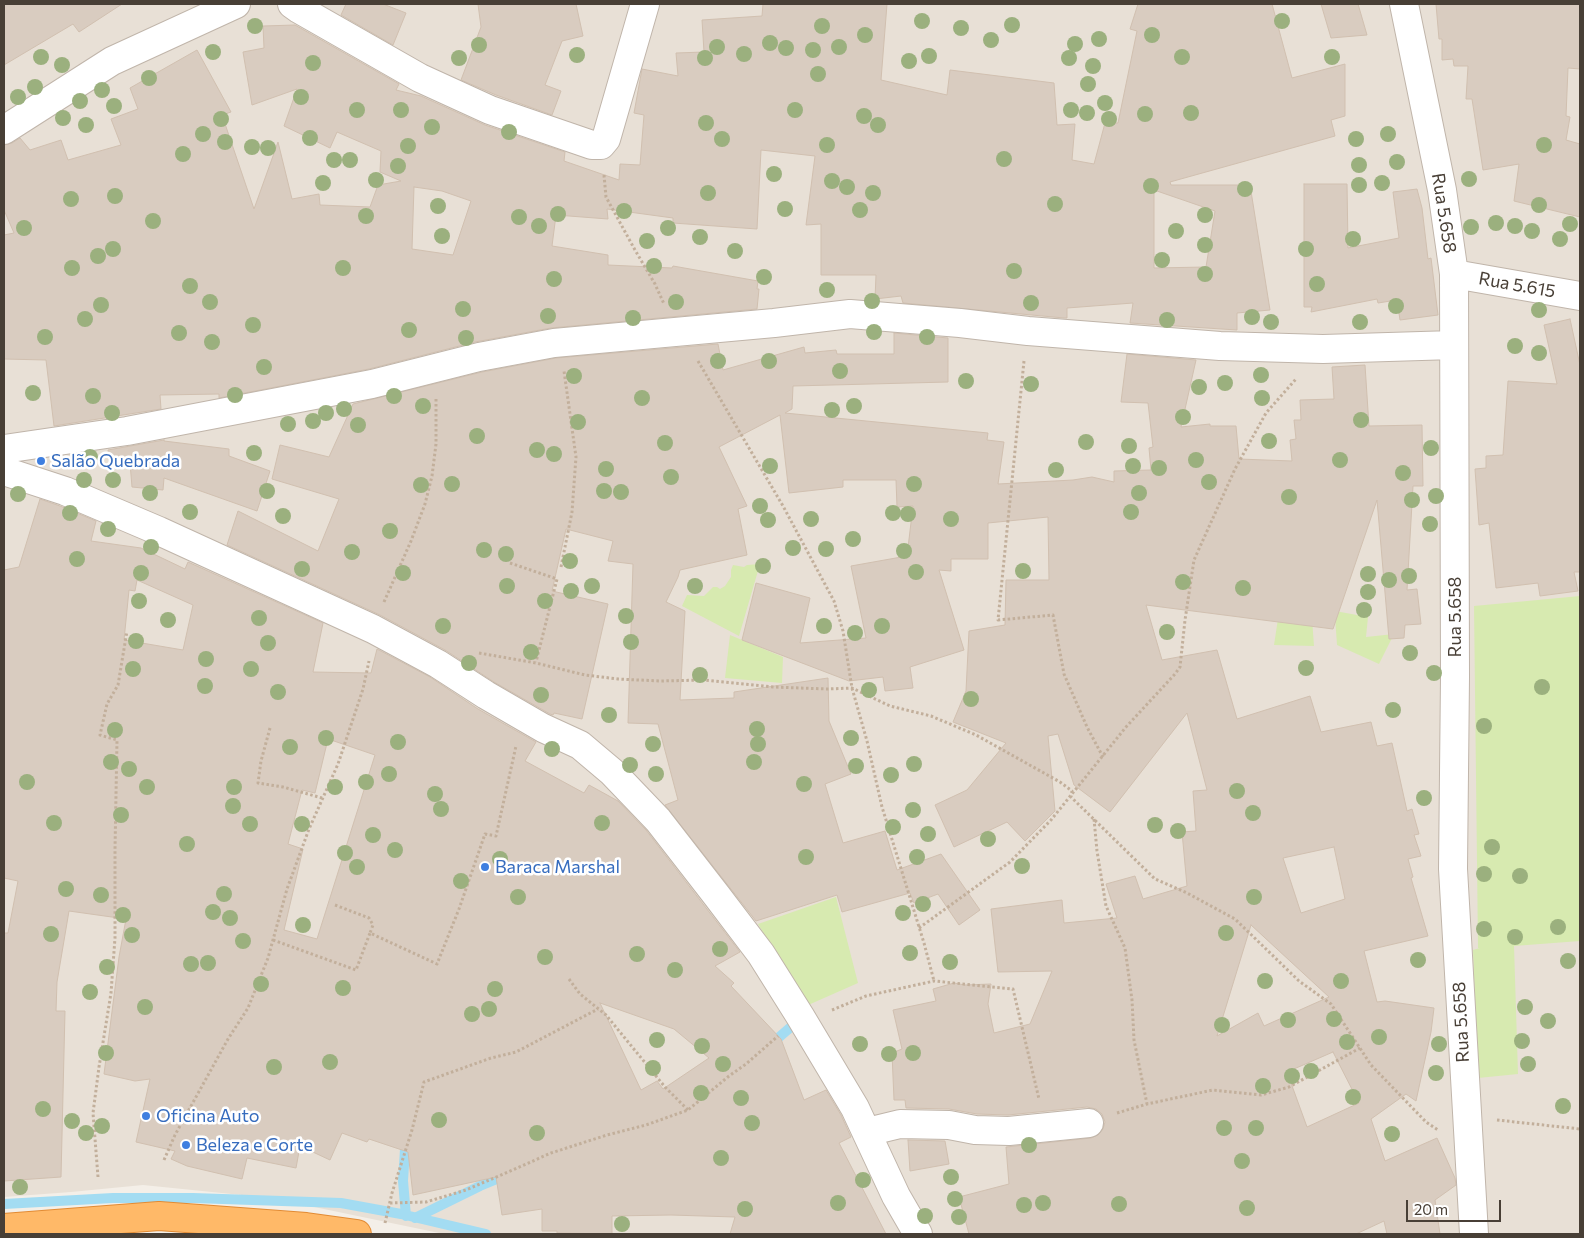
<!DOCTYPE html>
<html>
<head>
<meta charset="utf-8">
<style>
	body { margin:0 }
	#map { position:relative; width:1584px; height:1238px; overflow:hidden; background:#f4efe8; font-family:Commissioner,sans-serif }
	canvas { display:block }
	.frame { position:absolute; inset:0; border:5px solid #483f36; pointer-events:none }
	.scale { position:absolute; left:1406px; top:1200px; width:95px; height:22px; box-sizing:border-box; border:2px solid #483f36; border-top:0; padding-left:6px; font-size:15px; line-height:18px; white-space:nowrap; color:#483f36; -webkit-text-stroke:4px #fff; paint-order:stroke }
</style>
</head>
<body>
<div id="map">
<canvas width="1584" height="1238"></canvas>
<div class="frame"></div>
<div class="scale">20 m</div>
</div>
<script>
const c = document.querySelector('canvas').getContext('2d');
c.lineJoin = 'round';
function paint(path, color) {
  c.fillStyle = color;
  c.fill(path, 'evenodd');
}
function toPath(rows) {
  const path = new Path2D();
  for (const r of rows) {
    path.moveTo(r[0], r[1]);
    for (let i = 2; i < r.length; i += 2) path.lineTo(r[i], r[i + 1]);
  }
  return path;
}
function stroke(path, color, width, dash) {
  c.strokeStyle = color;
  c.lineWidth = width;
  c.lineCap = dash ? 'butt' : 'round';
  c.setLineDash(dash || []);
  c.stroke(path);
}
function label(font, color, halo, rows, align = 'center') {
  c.font = font + ' Commissioner,sans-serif';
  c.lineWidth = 5;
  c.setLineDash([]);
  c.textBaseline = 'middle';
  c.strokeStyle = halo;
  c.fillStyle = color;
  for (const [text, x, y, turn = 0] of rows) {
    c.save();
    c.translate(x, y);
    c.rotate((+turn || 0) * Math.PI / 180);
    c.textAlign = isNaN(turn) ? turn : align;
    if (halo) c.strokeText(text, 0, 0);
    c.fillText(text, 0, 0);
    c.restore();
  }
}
const residential = toPath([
	[4,4,1580,4,1580,1234,444,1234,271,1198,143,1185,71,1192,4,1197]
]);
const green = toPath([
	[760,564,739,636,682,606,687,595,704,596,713,587,717,587,720,589,725,586,731,577,731,570,733,565,744,567,747,565],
	[1580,596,1580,941,1514,946,1518,1074,1478,1078,1473,950,1480,948,1478,948,1474,606],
	[1281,599,1302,605,1368,617,1366,637,1394,634,1379,664,1337,645,1335,616,1312,618,1314,646,1274,645],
	[730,635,783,657,782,683,725,678],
	[836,897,858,983,806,1006,758,924]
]);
const stream = toPath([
	[770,1045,792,1026],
	[4,1204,113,1198,193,1198,341,1203,401,1214,486,1234],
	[406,1216,403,1181,405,1149,412,1140],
	[415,1218,480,1186,509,1174]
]);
const building = toPath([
	[4,4,122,4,79,32,73,24,4,65,4,4],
	[346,4,383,4,406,13,393,45,341,15,346,4],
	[478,4,576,4,583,36,562,41,545,85,561,91,552,115,496,95,461,80,481,27,478,4],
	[763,4,887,4,881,80,947,95,950,70,1054,83,1057,125,1075,124,1072,160,1094,164,1105,123,1118,123,1137,31,1130,29,1138,4,1272,4,1292,78,1345,64,1345,116,1331,120,1335,136,1170,182,1171,185,1250,185,1270,310,1237,313,1237,330,1130,323,1133,303,1067,308,1067,318,1064,318,903,303,901,296,875,299,876,275,821,275,821,224,806,225,815,156,761,150,757,229,673,223,673,218,607,209,608,219,556,215,552,246,608,255,608,265,672,268,673,266,758,281,757,289,759,289,757,309,551,328,475,342,369,369,219,398,219,394,160,395,161,409,54,426,46,360,4,359,4,235,14,233,4,210,4,145,12,143,20,138,30,150,61,140,68,160,121,145,111,119,138,109,130,88,197,50,231,112,222,115,254,209,278,142,292,199,319,194,320,205,370,207,378,185,401,181,380,172,381,151,337,132,330,148,284,126,297,89,252,105,243,52,264,48,263,26,295,25,399,84,396,90,421,96,485,125,565,152,564,161,619,180,620,164,640,165,644,115,634,113,642,69,678,76,676,53,704,52,702,20,762,16,763,4],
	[414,187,442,191,471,201,453,255,412,249,414,187],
	[1154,190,1215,211,1206,267,1154,268,1154,190],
	[1321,4,1358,4,1367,35,1331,38,1321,4],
	[1436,4,1580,4,1580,69,1568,68,1566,116,1570,117,1566,140,1580,144,1580,217,1514,201,1519,164,1483,170,1472,99,1466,99,1468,66,1454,66,1453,59,1442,60,1442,39,1439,39,1436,4],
	[1304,184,1347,184,1348,248,1399,238,1393,192,1417,189,1422,208,1428,259,1431,258,1438,315,1400,320,1397,300,1378,303,1377,299,1311,312,1312,307,1304,307,1304,184],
	[1570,319,1580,365,1580,572,1574,572,1578,591,1540,596,1538,583,1496,588,1489,523,1479,525,1475,469,1486,468,1486,456,1503,455,1508,381,1557,384,1544,325,1570,319],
	[894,333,948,338,948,382,793,386,792,409,785,413,988,433,987,440,1004,442,998,484,1073,480,1092,477,1114,482,1114,471,1151,470,1149,448,1153,447,1148,403,1121,402,1127,354,1196,360,1181,427,1210,424,1210,426,1236,426,1239,459,1292,461,1290,440,1296,439,1294,420,1301,420,1300,400,1334,399,1332,367,1365,365,1369,426,1422,425,1423,486,1413,486,1407,590,1417,589,1421,624,1405,625,1404,638,1389,639,1377,500,1333,629,1146,605,1162,660,1217,650,1237,719,1310,696,1321,732,1371,722,1377,746,1392,743,1407,811,1412,809,1419,834,1414,835,1421,856,1408,859,1413,877,1411,878,1428,936,1364,951,1377,1002,1385,1001,1434,1008,1431,1032,1416,1101,1406,1094,1371,1119,1385,1161,1437,1138,1455,1178,1456,1185,1435,1200,1440,1234,1387,1234,1384,1221,1356,1234,969,1234,959,1197,1009,1184,1006,1147,1091,1138,1098,1135,1103,1129,1105,1122,1102,1114,1096,1109,1087,1107,1008,1115,977,1114,949,1109,906,1108,905,1100,894,1100,892,1053,902,1049,893,1010,936,1001,933,989,954,983,965,985,991,984,988,1004,994,1033,1030,1024,1052,971,998,972,991,909,1062,900,1064,923,1117,918,1106,884,1135,876,1143,899,1187,886,1182,832,1196,831,1193,791,1207,790,1187,713,1110,812,1074,785,1058,734,1048,736,1055,811,1025,841,1007,822,954,847,935,805,967,790,1006,743,953,722,966,691,969,631,1005,625,1006,580,1049,580,1048,517,988,523,988,559,951,559,951,571,939,570,964,650,910,667,913,688,885,691,883,677,849,681,742,640,756,583,810,598,800,643,866,638,851,566,907,556,913,506,897,507,896,480,843,480,843,487,789,493,780,415,719,447,747,506,738,509,747,555,680,570,678,577,666,602,685,611,680,700,734,698,734,692,828,678,829,721,851,774,825,784,843,843,885,831,897,870,941,854,980,910,959,925,938,894,914,903,910,893,842,912,837,895,756,921,665,805,678,800,658,724,628,723,633,564,608,561,613,541,566,529,552,591,608,604,582,719,554,713,553,715,550,714,494,682,445,650,380,615,227,545,238,511,318,551,339,499,272,479,280,445,329,457,353,404,482,372,556,358,718,344,723,370,804,347,805,353,836,350,837,354,894,354,894,333],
	[1334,847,1345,899,1301,913,1283,858,1334,847],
	[1251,925,1329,997,1264,1026,1258,1013,1217,1036,1251,925],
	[1333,1052,1359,1103,1307,1127,1287,1072,1333,1052],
	[164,440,164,441,229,449,229,456,270,471,257,511,164,478,163,490,132,487,130,463,110,466,108,450,164,440],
	[40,499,60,506,96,521,91,541,141,548,185,569,188,562,323,623,313,672,371,673,377,649,430,677,478,709,536,742,525,761,584,793,589,785,618,801,646,830,740,952,715,966,734,983,731,986,781,1039,804,1100,826,1090,841,1115,851,1137,839,1143,886,1234,730,1234,735,1217,671,1215,612,1216,612,1234,557,1233,557,1231,542,1231,542,1209,502,1215,496,1177,413,1195,408,1152,369,1139,367,1142,342,1133,330,1160,300,1146,296,1168,247,1158,242,1179,187,1166,171,1159,175,1151,136,1142,150,1079,135,1081,104,1074,119,957,126,919,69,911,57,982,56,1011,65,1011,61,1177,4,1181,4,933,8,933,18,881,4,878,4,570,19,567,40,499],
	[137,580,193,605,183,650,124,640,129,590,135,591,137,580],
	[328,739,375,755,317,939,284,930,303,849,288,844,302,790,315,793,328,739],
	[600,1003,674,1029,709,1058,663,1089,657,1081,641,1090,600,1003],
	[908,1140,945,1141,949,1164,910,1171,908,1140]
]);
const path = toPath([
	[604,175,606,197,635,250,655,284,664,304],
	[698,361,783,506,834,601,843,631,852,688,867,741,882,807,924,943,934,981],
	[1024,361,998,620,1053,615,1064,674,1087,727,1103,757],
	[510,563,557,579,536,662],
	[561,567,572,512,576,457,564,371],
	[384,602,411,541,425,504,432,476,436,444,436,398],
	[479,653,536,663,585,675,618,679,660,681,705,680,773,687,827,689,852,688,890,706,931,716,976,735,1060,782,1072,791,1071,797,1155,879,1187,893,1235,919,1299,981,1331,1004,1371,1065,1426,1122,1438,1130],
	[270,728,261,761,258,783,283,787,322,798],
	[1094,819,1097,851,1106,906,1125,948,1132,1000,1134,1040,1147,1104],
	[335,905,369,918,373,925,370,933],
	[919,928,1010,862,1051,820,1126,727,1175,674,1180,667,1185,620,1194,560,1235,469,1266,413,1296,379],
	[273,940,356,970,370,933,437,964,459,909,485,834,496,836,516,746],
	[569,979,580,994,606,1015,665,1087,688,1110],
	[832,1010,866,996,934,981,1013,989,1039,1099],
	[1117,1113,1147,1104,1213,1090,1261,1095,1289,1087,1360,1048],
	[1497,1120,1580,1129],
	[164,1160,175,1135,228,1039,248,1008,268,958,287,889,309,829,338,764,363,689,369,661],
	[98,1177,93,1113,99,1067,111,993,115,938,115,849,117,740,100,735,107,704,118,685,127,631],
	[390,1203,426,1202,466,1190,508,1172,551,1153,607,1135,646,1125,688,1110,729,1076,746,1064,778,1036],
	[385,1223,392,1193,412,1130,424,1082,491,1058,516,1052,598,1009]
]);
const street = toPath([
	[292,4,299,9,420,78,490,110,592,145,601,145,606,139,645,4],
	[1404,4,1442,190,1454,274,1455,677,1453,869,1474,1234],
	[4,130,112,61,236,4],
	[1454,274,1580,296],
	[4,449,127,431,372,384,479,357,554,343,774,323,850,314,960,323,1028,331,1220,346,1323,349,1454,345],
	[4,471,65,491,159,531,373,629,438,664,486,695,543,728,580,745,612,772,658,820,717,896,761,954,800,1016,855,1108,896,1196,918,1234],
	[867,1132,900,1124,949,1125,975,1130,1009,1131,1089,1123]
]);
const highway = toPath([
	[4,1228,159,1216,306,1227,357,1234]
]);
const trees = [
	[922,21],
	[1282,21],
	[1012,25],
	[255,26],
	[822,26],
	[961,28],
	[865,35],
	[1152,35],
	[1099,39],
	[991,40],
	[770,43],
	[1075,44],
	[479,45],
	[717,47],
	[839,47],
	[786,48],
	[813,50],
	[213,52],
	[744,54],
	[577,55],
	[929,56],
	[41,57],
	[1182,57],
	[1332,57],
	[459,58],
	[705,58],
	[1069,58],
	[909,61],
	[313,63],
	[62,65],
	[1093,66],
	[818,74],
	[149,78],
	[1088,84],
	[35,87],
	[102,90],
	[18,97],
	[301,97],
	[80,101],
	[1105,103],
	[114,106],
	[357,110],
	[401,110],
	[795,110],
	[1071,110],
	[1087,113],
	[1191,113],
	[1145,114],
	[864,116],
	[63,118],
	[221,119],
	[1109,119],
	[706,123],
	[86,125],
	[878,125],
	[432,127],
	[509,132],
	[203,134],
	[1388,134],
	[310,138],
	[722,139],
	[1356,139],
	[225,142],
	[827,145],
	[1544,145],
	[408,146],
	[252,147],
	[268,148],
	[183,154],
	[1004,159],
	[334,160],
	[350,160],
	[1397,162],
	[1359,165],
	[398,166],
	[774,174],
	[1469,179],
	[376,180],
	[832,181],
	[323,183],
	[1382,183],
	[1359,185],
	[1151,186],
	[847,187],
	[1245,189],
	[708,193],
	[873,193],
	[115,196],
	[71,199],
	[1055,204],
	[1539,205],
	[438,206],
	[785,209],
	[860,210],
	[624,211],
	[558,214],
	[1205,215],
	[366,216],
	[519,217],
	[153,221],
	[1496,223],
	[1570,224],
	[539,226],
	[1515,226],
	[1471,227],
	[24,228],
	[668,228],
	[1176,231],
	[1532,231],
	[442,236],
	[700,237],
	[1353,239],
	[1560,239],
	[647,241],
	[1205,245],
	[113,249],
	[1306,249],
	[735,251],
	[98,256],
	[1162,260],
	[654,266],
	[72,268],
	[343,268],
	[1014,271],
	[1205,274],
	[764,277],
	[554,279],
	[1317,284],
	[190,286],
	[827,290],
	[872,301],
	[210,302],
	[676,302],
	[1031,303],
	[101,305],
	[1396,306],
	[463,309],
	[1539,310],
	[548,316],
	[1252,317],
	[633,318],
	[85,319],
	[1167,320],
	[1271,322],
	[1360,322],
	[253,325],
	[409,330],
	[874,332],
	[179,333],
	[45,337],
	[927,337],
	[466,338],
	[212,342],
	[1515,346],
	[1539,353],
	[718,361],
	[769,361],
	[264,367],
	[840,371],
	[1261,375],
	[574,376],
	[966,381],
	[1225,383],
	[1031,384],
	[1199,387],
	[33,393],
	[235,395],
	[93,396],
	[394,396],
	[642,398],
	[1262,398],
	[423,406],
	[854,406],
	[344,409],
	[832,410],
	[112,413],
	[326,413],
	[1183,417],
	[1361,420],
	[313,421],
	[578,422],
	[288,424],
	[358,425],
	[477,436],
	[1269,441],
	[1086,442],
	[665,443],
	[1129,446],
	[1431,448],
	[537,450],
	[254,453],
	[554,454],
	[90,457],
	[1196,460],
	[1340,460],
	[770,466],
	[1133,466],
	[1159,468],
	[606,469],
	[1056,470],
	[1403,473],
	[671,477],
	[84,480],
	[113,480],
	[1209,482],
	[452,484],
	[914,484],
	[421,485],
	[267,491],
	[604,491],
	[621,492],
	[150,493],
	[1139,493],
	[18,494],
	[1436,496],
	[1289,497],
	[1412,500],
	[760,506],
	[190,512],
	[1131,512],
	[70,513],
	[893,513],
	[908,514],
	[283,516],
	[811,519],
	[951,519],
	[768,520],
	[1430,524],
	[108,529],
	[390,531],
	[853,539],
	[151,547],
	[793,548],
	[826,549],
	[484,550],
	[904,551],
	[352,552],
	[506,554],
	[77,559],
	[570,561],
	[763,566],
	[302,569],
	[1023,571],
	[916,572],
	[141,573],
	[403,573],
	[1368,574],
	[1409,576],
	[1389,580],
	[1183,582],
	[507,586],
	[592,586],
	[695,586],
	[1243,588],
	[571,591],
	[1368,592],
	[139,601],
	[545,601],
	[1364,610],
	[626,616],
	[259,618],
	[168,620],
	[443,626],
	[824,626],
	[882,626],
	[1167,632],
	[855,633],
	[136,641],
	[631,642],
	[268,643],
	[531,652],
	[1410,653],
	[206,659],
	[469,663],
	[1306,668],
	[133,669],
	[251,669],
	[1434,673],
	[700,675],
	[205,686],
	[1542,687],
	[869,690],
	[278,692],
	[541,695],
	[971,699],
	[1393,710],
	[609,715],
	[1484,726],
	[757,729],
	[115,730],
	[326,738],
	[851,738],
	[398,742],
	[653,744],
	[758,744],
	[290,747],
	[552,749],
	[111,762],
	[754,762],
	[914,764],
	[630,765],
	[856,766],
	[129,769],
	[389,774],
	[656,774],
	[891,775],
	[27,782],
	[366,782],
	[804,784],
	[147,787],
	[234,787],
	[335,787],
	[1237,791],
	[435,794],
	[1424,798],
	[233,806],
	[441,809],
	[913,810],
	[1253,813],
	[121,815],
	[54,823],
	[602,823],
	[250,824],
	[302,824],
	[1155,825],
	[893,827],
	[1178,831],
	[928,834],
	[373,835],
	[988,839],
	[187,844],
	[1492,847],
	[395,850],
	[345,853],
	[806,857],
	[917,857],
	[500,859],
	[1022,866],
	[357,867],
	[1484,874],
	[1520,876],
	[461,881],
	[66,889],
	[224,894],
	[101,895],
	[518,897],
	[1254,897],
	[923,904],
	[213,912],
	[903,913],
	[123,915],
	[230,918],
	[303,925],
	[1558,927],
	[1484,929],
	[1226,933],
	[51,934],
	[132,935],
	[1515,937],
	[243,941],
	[720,949],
	[910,953],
	[637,954],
	[545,957],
	[1418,960],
	[1568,961],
	[950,962],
	[208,963],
	[191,964],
	[107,967],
	[675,970],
	[1265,981],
	[1341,981],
	[261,984],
	[343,988],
	[495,989],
	[90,992],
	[145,1007],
	[1525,1007],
	[489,1009],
	[472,1014],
	[1334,1019],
	[1288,1020],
	[1548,1021],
	[1222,1025],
	[1379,1037],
	[657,1040],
	[1522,1041],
	[1347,1042],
	[860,1044],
	[1439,1044],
	[702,1046],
	[106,1053],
	[913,1053],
	[889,1054],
	[330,1062],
	[723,1064],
	[1528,1064],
	[274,1067],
	[653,1068],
	[1311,1071],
	[1436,1073],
	[1292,1076],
	[1263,1086],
	[701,1093],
	[1353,1097],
	[741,1098],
	[1563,1106],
	[43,1109],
	[439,1120],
	[72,1121],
	[752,1123],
	[102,1126],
	[1224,1128],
	[1256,1128],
	[86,1133],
	[537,1133],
	[1392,1134],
	[1029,1145],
	[721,1158],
	[1242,1161],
	[951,1177],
	[863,1180],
	[20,1187],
	[955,1199],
	[838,1203],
	[1043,1203],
	[1119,1204],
	[1024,1205],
	[1247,1208],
	[745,1209],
	[925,1216],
	[959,1217],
	[622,1224]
];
const markers = [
	[41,461,5,"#3f7fe0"],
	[485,867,5,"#3f7fe0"],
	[146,1116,5,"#3f7fe0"],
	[186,1145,5,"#3f7fe0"]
];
const streetNames = [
	["Rua 5.658",1444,213,81],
	["Rua 5.615",1517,285,10],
	["Rua 5.658",1455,617,-90],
	["Rua 5.658",1461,1022,-93]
];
const shopNames = [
	["Salão Quebrada",51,461],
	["Baraca Marshal",495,867],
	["Oficina Auto",156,1116],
	["Beleza e Corte",196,1145]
];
paint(residential, '#e8e0d6');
paint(green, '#d7eab0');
stroke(stream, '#a3dcf2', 10);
paint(building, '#d9ccc0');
stroke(building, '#d1c0b0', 1);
stroke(street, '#c0b5aa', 30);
stroke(highway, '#e28b34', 30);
stroke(path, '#c2af9b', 3, [2.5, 2.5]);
stroke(street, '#fff', 28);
stroke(highway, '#ffb968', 28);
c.fillStyle = '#9bb07e';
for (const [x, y] of trees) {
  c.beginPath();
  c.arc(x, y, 8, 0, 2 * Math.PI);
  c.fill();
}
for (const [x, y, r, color] of markers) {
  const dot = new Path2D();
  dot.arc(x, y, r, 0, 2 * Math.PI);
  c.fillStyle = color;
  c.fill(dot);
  stroke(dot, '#fff', 2);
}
label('18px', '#483f36', '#fff', streetNames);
label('18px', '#366cbe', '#fff', shopNames, 'left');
</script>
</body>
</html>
